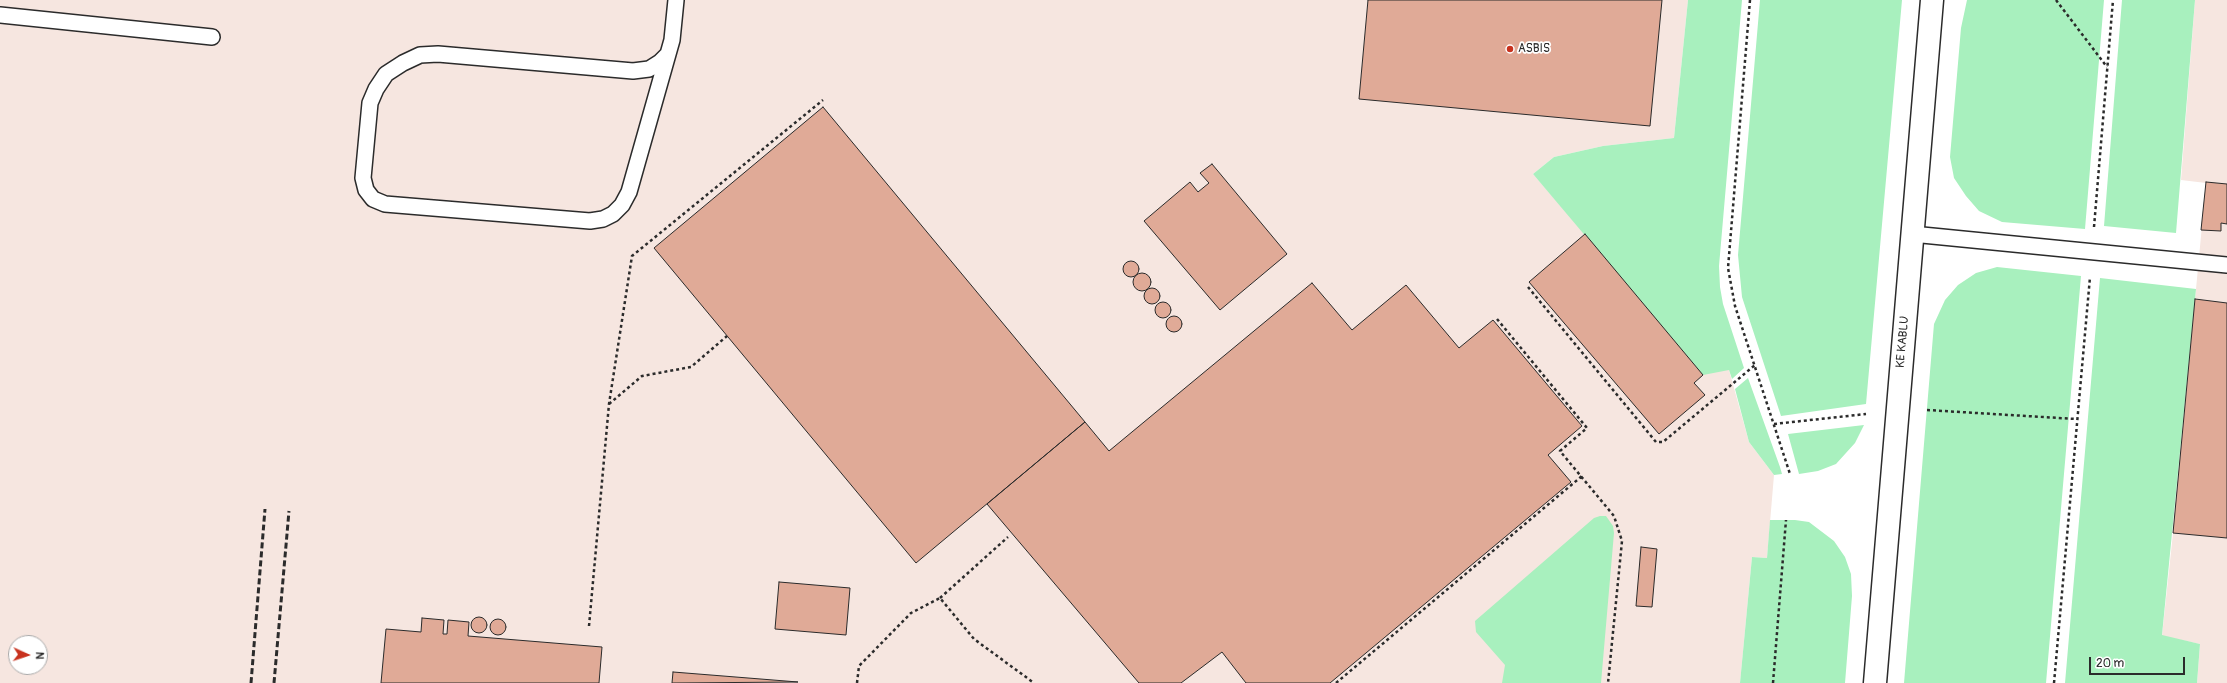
<!DOCTYPE html>
<html>
<head>
<meta charset="utf-8">
<style>
	body { margin:0 }
	#map { position:relative; width:2227px; height:683px; overflow:hidden; background:#fff; font-family:Pangolin,sans-serif }
	canvas { display:block }
	.north { position:absolute; left:8px; top:635px; width:40px; height:40px; box-sizing:border-box; background:#fff; border:1px solid #aaa; border-radius:50%; rotate:93deg; font-size:11px; font-weight:700; line-height:16px; text-align:center; color:#2b2b2b }
	.north::after { content:''; display:block; margin:auto; width:14px; height:18px; background:#c8321e; clip-path:polygon(50% 0,100% 100%,50% 72%,0 100%) }
	.scale { position:absolute; left:2089px; top:657px; width:96px; height:18px; box-sizing:border-box; border:2px solid #2b2b2b; border-top:0; padding-left:5px; font-size:12px; line-height:14px; white-space:nowrap; color:#2b2b2b; -webkit-text-stroke:3px #fff; paint-order:stroke }
</style>
</head>
<body>
<div id="map">
<canvas width="2227" height="683"></canvas>
<div class="north">N</div>
<div class="scale">20 m</div>
</div>
<script>
const c = document.querySelector('canvas').getContext('2d');
c.lineJoin = 'round';
function paint(path, color) {
  c.fillStyle = color;
  c.fill(path, 'evenodd');
}
function toPath(rows) {
  const path = new Path2D();
  for (const r of rows) {
    if (r.length === 3) {
      path.moveTo(r[0] + r[2], r[1]);
      path.arc(r[0], r[1], r[2], 0, 2 * Math.PI);
      continue;
    }
    path.moveTo(r[0], r[1]);
    for (let i = 2; i < r.length; i += 2) path.lineTo(r[i], r[i + 1]);
  }
  return path;
}
function stroke(path, color, width, dash) {
  c.strokeStyle = color;
  c.lineWidth = width;
  c.lineCap = dash ? 'butt' : 'round';
  c.setLineDash(dash || []);
  c.stroke(path);
}
function label(font, color, halo, rows, align = 'center') {
  c.font = font + ' Pangolin,sans-serif';
  c.lineWidth = 3.5;
  c.setLineDash([]);
  c.textBaseline = 'middle';
  c.strokeStyle = halo;
  c.fillStyle = color;
  for (const [text, x, y, turn = 0] of rows) {
    c.save();
    c.translate(x, y);
    c.rotate((+turn || 0) * Math.PI / 180);
    c.textAlign = isNaN(turn) ? turn : align;
    if (halo) c.strokeText(text, 0, 0);
    c.fillText(text, 0, 0);
    c.restore();
  }
}
const built = toPath([
	[0,0,1688,0,1674,138,1603,146,1554,157,1533,174,1585,234,1729,370,1749,442,1774,475,1767,558,1752,557,1740,683,0,683],
	[16,643,40,643,40,667,16,667],
	[2195,0,2227,0,2227,683,2197,683,2200,644,2162,636,2173,533,2206,183,2181,180]
]);
const green = toPath([
	[1688,0,1742,0,1719,266,1720,287,1723,304,1744,368,1732,379,1729,370,1703,375,1533,174,1554,157,1603,146,1674,138],
	[1760,0,1902,0,1866,404,1781,416,1742,297,1738,255],
	[1967,0,2104,0,2085,229,2002,222,1979,211,1966,196,1954,178,1950,157,1961,28],
	[2122,0,2195,0,2176,233,2104,226],
	[1997,267,2081,276,2046,683,1904,683,1934,324,1945,300,1958,285,1976,273],
	[2100,278,2196,289,2162,635,2200,644,2197,683,2065,683],
	[1748,378,1780,467,1782,474,1774,475,1749,442,1735,389],
	[1864,425,1855,443,1836,464,1818,471,1799,474,1788,434],
	[1600,516,1606,516,1613,526,1614,533,1601,683,1502,683,1505,665,1476,632,1475,621,1594,518],
	[1770,520,1795,520,1809,522,1834,541,1845,557,1851,574,1852,596,1845,683,1740,683,1752,557,1767,558]
]);
const building = toPath([
	[1368,0,1662,0,1650,126,1359,99,1368,0],
	[823,107,1085,422,916,563,654,248,823,107],
	[1212,164,1287,254,1220,310,1144,221,1190,182,1198,192,1209,183,1200,173,1212,164],
	[2206,182,2227,184,2227,224,2221,223,2221,231,2201,230,2206,182],
	[1585,234,1703,375,1694,383,1705,395,1659,434,1529,282,1585,234],
	[1131,269,8],
	[1142,282,9],
	[1312,283,1352,330,1406,285,1459,348,1493,320,1582,426,1548,455,1571,482,1330,683,1246,683,1222,652,1181,683,1139,683,987,504,1085,422,1109,451,1312,283],
	[1152,296,8],
	[2195,299,2227,303,2227,538,2173,533,2195,299],
	[1163,310,8],
	[1174,324,8],
	[1641,547,1657,549,1652,607,1636,606,1641,547],
	[779,582,850,588,846,635,775,629,779,582],
	[479,625,8],
	[422,618,444,620,443,634,447,634,448,620,469,622,468,636,602,647,599,683,381,683,386,629,421,632,422,618],
	[498,627,8],
	[673,672,798,682,672,683,673,672]
]);
const path = toPath([
	[1750,0,1728,268,1735,306,1790,474],
	[2056,0,2107,67],
	[2094,227,2113,0],
	[1528,287,1656,442,1663,442,1755,365],
	[1497,319,1587,428,1560,451,1614,516,1622,541,1608,683],
	[609,404,642,376,691,367,727,336],
	[1927,410,2076,419],
	[1774,424,1866,414],
	[940,598,1008,537],
	[589,626,609,404,632,256,823,100],
	[857,683,859,666,911,613,940,598,974,639,1034,683],
	[1336,683,1582,476],
	[1773,683,1786,520],
	[2054,683,2090,277]
]);
const lane = toPath([
	[0,15,212,37],
	[667,55,660,62,649,69,633,71,438,54,420,55,403,63,386,74,376,89,370,103,363,178,366,190,373,199,385,204,590,221,603,219,613,214,622,205,629,192,672,40,676,0],
	[1912,234,2227,265]
]);
const street = toPath([
	[1875,683,1932,0]
]);
const rail = toPath([
	[251,683,265,509],
	[274,683,289,511]
]);
const markers = [
	[1510,49,4,"#c8321e"]
];
const poiNames = [
	["ASBIS",1518,49]
];
const streetNames = [
	["KE KABLU",1903,342,-85]
];
paint(built, '#f6e6e0');
paint(green, '#a8f0be');
paint(building, '#e0aa97');
stroke(building, '#2b2b2b', 1);
stroke(lane, '#2b2b2b', 18);
stroke(street, '#2b2b2b', 25);
stroke(path, '#2b2b2b', 2.5, [3, 3]);
stroke(lane, '#fff', 15);
stroke(street, '#fff', 22);
stroke(rail, '#2b2b2b', 3, [6, 3]);
for (const [x, y, r, color] of markers) {
  const dot = new Path2D();
  dot.arc(x, y, r, 0, 2 * Math.PI);
  c.fillStyle = color;
  c.fill(dot);
  stroke(dot, '#fff', 1.5);
}
label('12px', '#2b2b2b', '#fff', poiNames, 'left');
label('12px', '#2b2b2b', '#fff', streetNames);
</script>
</body>
</html>
